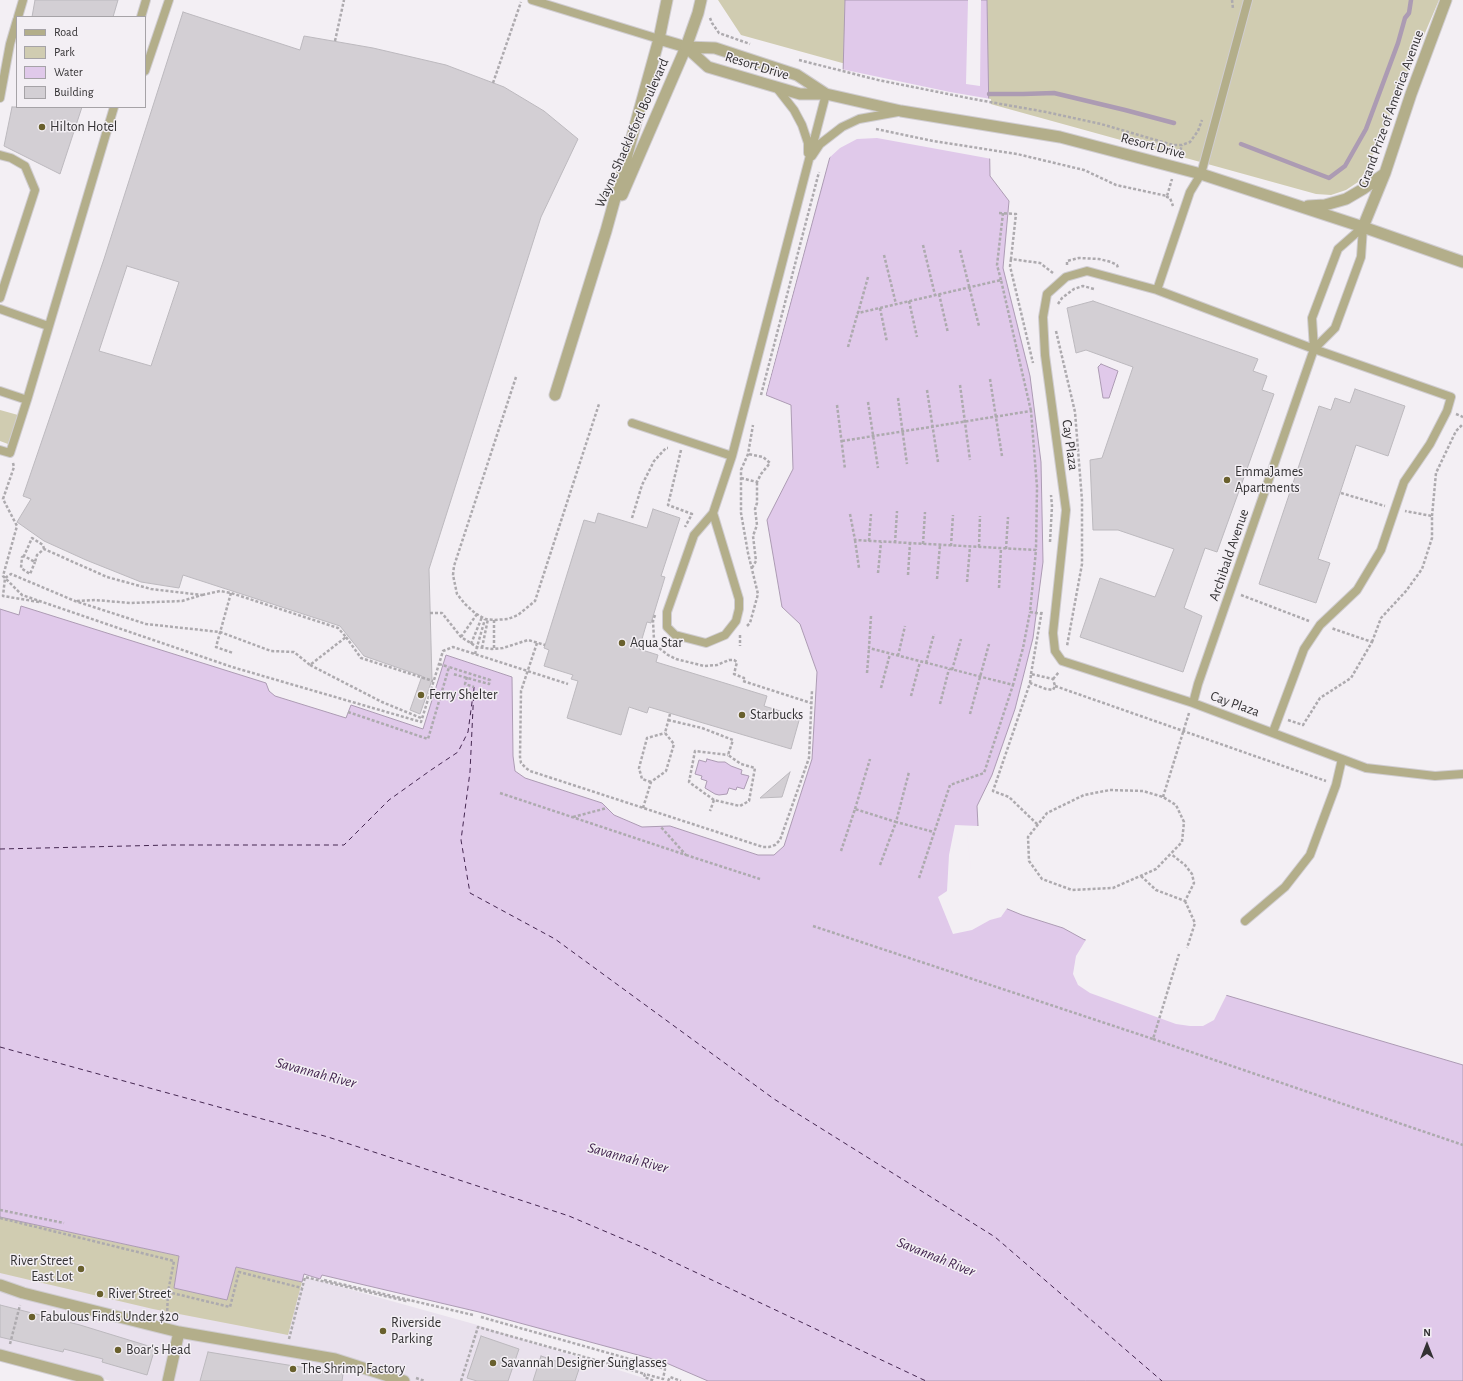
<!DOCTYPE html>
<html>
<head>
<meta charset="utf-8">
<style>
	body { margin:0 }
	#map { position:relative; width:1463px; height:1381px; overflow:hidden; background:#f3eff4; font-family:"Alegreya Sans",sans-serif }
	canvas { display:block }
	.legend { position:absolute; left:16px; top:16px; width:130px; height:92px; box-sizing:border-box; background:#f3eff4; border:1px solid #a6a3a7; margin:0; padding:5px 7px; list-style:none; font-size:12px; color:#333133 }
	.legend li { display:flex; align-items:center; gap:8px; height:20px }
	.legend b { width:20px; border:1px solid #a6a3a7 }
	.north { position:absolute; left:1407px; top:1325px; width:40px; height:40px; -webkit-text-stroke:3px #f3eff4; paint-order:stroke; rotate:0deg; font-size:11px; font-weight:700; line-height:16px; text-align:center; color:#333133 }
	.north::after { content:''; display:block; margin:auto; width:14px; height:18px; background:#333133; clip-path:polygon(50% 0,100% 100%,50% 72%,0 100%) }
</style>
</head>
<body>
<div id="map">
<canvas width="1463" height="1381"></canvas>
<ul class="legend">
<li><b style="height:5px;background:#b3ae8a"></b>Road</li>
<li><b style="height:11px;background:#d0ccb1"></b>Park</li>
<li><b style="height:11px;background:#e0c9ea"></b>Water</li>
<li><b style="height:11px;background:#d3cfd4"></b>Building</li>
</ul>
<div class="north">N</div>
</div>
<script>
const c = document.querySelector('canvas').getContext('2d');
c.lineJoin = 'round';
function paint(path, color) {
  c.fillStyle = color;
  c.fill(path, 'evenodd');
}
function toPath(rows) {
  const path = new Path2D();
  for (const r of rows) {
    path.moveTo(r[0], r[1]);
    for (let i = 2; i < r.length; i += 2) path.lineTo(r[i], r[i + 1]);
  }
  return path;
}
function stroke(path, color, width, dash) {
  c.strokeStyle = color;
  c.lineWidth = width;
  c.lineCap = dash ? 'butt' : 'round';
  c.setLineDash(dash || []);
  c.stroke(path);
}
function label(font, color, halo, rows, align = 'center') {
  c.font = font + ' "Alegreya Sans",sans-serif';
  c.lineWidth = 3;
  c.setLineDash([]);
  c.textBaseline = 'middle';
  c.strokeStyle = halo;
  c.fillStyle = color;
  for (const [text, x, y, turn = 0] of rows) {
    c.save();
    c.translate(x, y);
    c.rotate((+turn || 0) * Math.PI / 180);
    c.textAlign = isNaN(turn) ? turn : align;
    if (halo) c.strokeText(text, 0, 0);
    c.fillText(text, 0, 0);
    c.restore();
  }
}
const built = toPath([
	[0,1216,302,1288,305,1277,474,1324,653,1381,111,1381,0,1350]
]);
const green = toPath([
	[718,0,1439,0,1367,169,1358,182,1346,190,1331,195,1316,194,741,35],
	[0,410,18,415,8,444,0,441],
	[0,1217,179,1256,174,1288,227,1300,236,1267,302,1282,288,1335,153,1309,0,1273]
]);
const water = toPath([
	[845,0,987,0,990,176,1009,201,1003,268,1030,376,1041,462,1043,562,1033,638,1015,709,992,775,977,806,978,826,964,835,969,869,976,896,1022,915,1063,928,1083,939,1151,968,1205,989,1463,1065,1463,1381,708,1381,664,1362,479,1312,322,1275,320,1279,304,1274,302,1282,236,1267,227,1300,174,1288,179,1256,0,1217,0,609,19,615,21,606,266,683,269,691,275,696,346,718,351,705,423,729,446,655,512,677,513,756,515,771,525,778,602,803,614,815,642,827,670,826,758,855,774,855,784,846,812,759,817,672,800,624,782,607,767,520,793,469,791,405,766,395,842,112,845,0],
	[1101,364,1118,371,1109,398,1103,398,1098,367,1101,364],
	[707,759,718,762,725,762,731,766,742,770,741,774,749,776,744,789,737,787,736,790,729,788,727,794,719,795,715,794,705,788,707,781,701,779,702,776,695,774,699,760,706,762,707,759]
]);
const pier = toPath([
	[968,0,981,0,980,86,966,84],
	[841,69,950,92,991,99,992,159,877,138,857,139,840,148,828,159,765,397,764,394,840,112],
	[955,825,978,826,979,828,967,835,971,869,978,894,1008,907,1001,917,990,920,972,930,953,934,938,897,947,891,949,855],
	[1087,938,1152,966,1205,987,1227,994,1214,1020,1203,1026,1190,1026,1176,1024,1090,993,1078,985,1073,974,1076,956]
]);
const stream = toPath([
	[989,94,1023,94,1054,93,1125,110,1174,123],
	[1241,144,1329,178,1345,166,1366,129,1398,43,1405,18,1409,13,1411,0]
]);
const ferry = toPath([
	[474,687,470,772,461,840,470,893,555,939,774,1099,995,1237,1162,1381],
	[0,849,170,845,344,845,389,800,431,770,458,752,468,732,473,695],
	[0,1047,328,1137,569,1216,642,1247,926,1381]
]);
const building = toPath([
	[35,0,118,0,113,17,32,17,35,0],
	[183,12,300,50,304,36,373,48,446,65,504,87,544,111,578,139,541,217,429,569,432,680,420,714,410,710,422,676,364,656,340,626,183,575,179,588,141,582,86,560,44,541,17,522,31,499,23,496,104,259,183,12],
	[127,266,179,282,151,366,99,351,127,266],
	[12,107,82,107,60,174,4,146,12,107],
	[1093,301,1258,359,1253,371,1267,376,1262,390,1274,394,1217,552,1205,548,1184,608,1202,616,1183,672,1080,637,1100,578,1155,597,1174,549,1118,530,1093,530,1090,460,1102,458,1133,367,1086,350,1076,353,1067,308,1093,301],
	[1355,389,1405,406,1388,456,1356,445,1318,559,1330,563,1316,603,1259,584,1319,406,1331,410,1335,398,1350,403,1355,389],
	[653,509,680,518,661,576,665,577,651,623,647,622,639,649,658,655,656,662,767,696,764,706,800,717,791,749,649,707,647,713,629,707,621,735,567,718,578,681,571,679,573,675,544,666,549,650,544,648,584,520,595,523,598,513,647,528,653,509],
	[790,772,782,797,760,798,790,772],
	[0,1305,80,1325,155,1348,147,1375,102,1362,103,1359,64,1349,63,1352,0,1337,0,1305],
	[481,1336,519,1349,508,1381,477,1381,467,1378,481,1336],
	[208,1352,343,1374,342,1381,200,1381,208,1352],
	[541,1356,579,1369,575,1381,533,1381,541,1356]
]);
const path = toPath([
	[1232,0,1233,9],
	[710,18,712,23,719,33,750,44],
	[335,41,344,0],
	[799,60,878,80,973,99,1046,112,1101,124,1173,145,1182,145,1190,142,1198,131,1202,120],
	[493,83,521,2],
	[876,129,933,141,1017,154,1084,170,1116,185,1167,196,1172,179],
	[1179,155,1182,145],
	[1167,196,1167,197,1170,198,1173,206],
	[999,213,1016,214,1011,259,1040,263,1053,273],
	[923,245,935,295],
	[960,250,979,326],
	[884,255,896,304],
	[1011,259,1010,266,1033,363],
	[1067,265,1067,261,1079,258,1099,259,1111,262,1117,265,1118,268],
	[868,277,858,313,1001,280,1031,411],
	[1001,280,997,265,1003,213],
	[939,294,948,333],
	[909,301,917,337],
	[1058,304,1062,298,1074,289,1083,286,1094,289],
	[880,308,887,342],
	[1056,331,1075,412,1082,500,1082,564,1067,646],
	[848,347,858,312],
	[516,377,454,566,453,575,457,594,465,604,475,613,485,619,494,620,508,619,518,615,535,601,599,404],
	[990,379,1002,456],
	[960,385,970,460],
	[927,390,938,462],
	[761,395,819,172],
	[898,398,907,464],
	[868,402,878,468],
	[837,405,845,469],
	[1456,414,1463,417],
	[842,441,1031,411,1037,487,1036,550],
	[681,450,668,505,692,514,685,527],
	[13,463,14,467,3,499,17,526,3,576,22,595,232,667,421,722,443,651,453,647,568,684],
	[741,478,757,482,761,474,770,463,763,457,748,454],
	[1341,493,1385,506],
	[850,514,855,540,1036,550,1030,612,1042,614],
	[1432,516,1436,473,1456,431,1463,424],
	[632,518,642,485,654,461,666,448,668,448],
	[855,540,859,568],
	[869,541,871,514],
	[1050,542,1052,506,1051,495],
	[895,543,897,511],
	[923,544,925,512],
	[951,546,953,515],
	[979,547,980,516],
	[44,549,43,545,32,538,24,556,35,562,37,555,44,549,107,577,151,589,202,595,182,601,130,603,95,600,77,601],
	[1006,549,1008,517],
	[24,556,22,557,21,568,30,574,35,562],
	[752,568,756,561,753,536,757,525,755,509,757,503,757,482],
	[878,573,881,542],
	[908,575,910,543],
	[937,579,940,545],
	[967,582,970,547],
	[999,588,1001,548],
	[231,593,216,647,233,653],
	[1241,595,1309,621],
	[39,602,3,596,5,578,11,574,75,601,146,624,220,632,271,651,294,652,310,665,346,637,338,628,231,593,220,591,202,595],
	[430,613,442,613,461,637,477,647,492,649,503,648,528,640,545,645],
	[655,615,653,621,654,640,659,648,668,655,676,659,704,666,717,665,729,660,734,660,737,662,734,674,744,678,743,681,811,703],
	[871,616,869,648,1013,685,1023,648,1030,612],
	[494,620,494,649],
	[747,626,750,623,758,594,748,553,741,513,741,470,748,454,753,425],
	[740,635,740,646],
	[346,637,361,658,433,681],
	[461,637,477,614],
	[1372,642,1381,618,1406,591,1422,569,1432,538,1432,516,1405,511],
	[537,643,521,691,520,757,521,763,526,768,530,771,763,847,769,847,775,845,780,840,809,758,812,690],
	[471,644,482,617],
	[482,648,488,619],
	[475,654,485,619],
	[898,656,905,626],
	[926,663,934,634],
	[439,664,449,667],
	[310,665,382,702,421,718],
	[952,670,961,639],
	[867,673,869,648],
	[1031,674,1042,610],
	[467,677,465,684,474,687],
	[1053,679,1059,672],
	[1030,683,1031,674,1053,679,1055,686,1053,690,1046,689,1030,683,993,791,1009,797,1038,825],
	[1055,686,1326,781],
	[881,688,890,654],
	[911,696,920,662],
	[940,704,949,669],
	[348,712,428,739,449,667,490,680,489,684,453,674],
	[970,714,989,644],
	[668,720,702,728,733,740,728,755,741,764,755,768,749,801,740,806,714,800,710,811],
	[1288,720,1303,725,1320,698,1351,678,1372,642,1331,628],
	[651,782,642,779,639,768,647,738,665,733],
	[1110,790,1143,791,1163,797,1176,805,1184,822,1182,842,1156,869,1113,888,1072,890,1042,879,1029,861,1028,837,1047,813,1084,795,1110,790],
	[500,793,686,855,660,826],
	[1163,797,1189,713],
	[714,800,689,782,695,751,728,755],
	[643,808,651,782,666,771,674,744,665,733,670,714],
	[855,809,870,759],
	[573,817,607,808],
	[841,851,855,809,896,822,909,772],
	[686,855,760,879],
	[880,865,896,822,934,832],
	[1141,876,1156,890,1185,901,1194,883,1192,874,1185,865,1171,854],
	[919,878,950,785,984,773,1013,685],
	[1185,901,1195,923,1187,948],
	[813,926,1153,1039,1179,954],
	[1153,1039,1463,1145],
	[0,1210,64,1223],
	[0,1218,174,1261,168,1292,230,1307,239,1272,302,1288],
	[324,1280,473,1315],
	[167,1316,168,1292],
	[481,1317,665,1369,663,1379,645,1374,644,1377,655,1381],
	[289,1339,305,1277,406,1301,410,1300],
	[10,1344,20,1305],
	[416,1378,425,1381],
	[461,1381,478,1327,645,1374],
	[668,1381,670,1377,681,1381]
]);
const service = toPath([
	[532,0,659,39],
	[18,17,23,0],
	[141,17,146,0],
	[145,71,169,0],
	[776,87,794,110,802,125,808,143,808,153],
	[0,98,10,44,17,20],
	[0,155,11,158,25,166,35,190,0,298],
	[812,156,820,144,842,127,859,119,898,112],
	[1157,290,1190,192,1201,174,1248,0],
	[0,309,48,326],
	[1314,349,1335,328,1361,257,1363,227],
	[0,391,27,400,10,453,0,450],
	[27,400,114,107],
	[632,423,732,456],
	[713,513,739,599,739,609,736,621,725,635,706,643,675,635,667,627,667,612,694,535,713,513,732,456,826,94],
	[1193,703,1198,684,1314,349,1312,318,1338,249,1363,227],
	[1273,732,1304,649,1320,625,1357,590,1381,550,1404,482,1430,444,1447,411,1451,397,1314,349,1157,290,1087,271,1066,277,1047,294,1043,317,1045,355,1066,510,1053,633,1055,651,1062,661,1193,703,1366,768,1435,776,1463,774],
	[1245,921,1285,887,1310,855,1336,785,1342,759]
]);
const minor = toPath([
	[686,47,708,67,800,94,826,94,901,111,1060,137,1201,174,1363,227,1463,262],
	[622,195,686,47],
	[1308,206,1325,205,1346,199,1363,189,1384,174],
	[1363,227,1385,173,1411,94,1446,0],
	[555,395,606,231,659,39,686,47,715,48,797,75,826,94],
	[0,1285,23,1293,179,1332,335,1359,404,1381],
	[0,1355,98,1381],
	[168,1381,179,1332]
]);
const tertiary = toPath([
	[659,39,667,0],
	[686,47,698,13,701,0]
]);
const markers = [
	[42,127,4,"#69602d"],
	[1227,480,4,"#69602d"],
	[622,643,4,"#69602d"],
	[421,695,4,"#69602d"],
	[742,715,4,"#69602d"],
	[81,1269,4,"#69602d"],
	[100,1294,4,"#69602d"],
	[32,1317,4,"#69602d"],
	[383,1331,4,"#69602d"],
	[118,1350,4,"#69602d"],
	[493,1363,4,"#69602d"],
	[293,1369,4,"#69602d"]
];
const streetNames = [
	["Resort Drive",757,66,17],
	["Grand Prize of America Avenue",1391,109,-70],
	["Wayne Shackleford Boulevard",632,133,-66],
	["Resort Drive",1153,146,15],
	["Cay Plaza",1070,445,82],
	["Archibald Avenue",1229,555,-71],
	["Cay Plaza",1235,704,20]
];
const poiNames = [
	["Hilton Hotel",50,127],
	["EmmaJames",1235,472],
	["Apartments",1235,488],
	["Aqua Star",630,643],
	["Ferry Shelter",429,695],
	["Starbucks",750,715],
	["River Street",73,1261,"right"],
	["East Lot",73,1277,"right"],
	["River Street",108,1294],
	["Fabulous Finds Under $20",40,1317],
	["Riverside",391,1323],
	["Parking",391,1339],
	["Boar's Head",126,1350],
	["Savannah Designer Sunglasses",501,1363],
	["The Shrimp Factory",301,1369]
];
const waterNames = [
	["Savannah River",316,1073,15],
	["Savannah River",628,1158,15],
	["Savannah River",936,1257,22]
];
paint(built, '#e9e1ed');
paint(green, '#d0ccb1');
paint(water, '#e0c9ea');
stroke(water, '#ac9bb3', 1);
paint(pier, '#f3eff4');
stroke(stream, '#ac9bb3', 4.5);
stroke(ferry, '#452751', 1, [5, 4]);
paint(building, '#d3cfd4');
stroke(building, '#bcb9be', 1);
stroke(service, '#d0cdd1', 10);
stroke(minor, '#d0cdd1', 13);
stroke(tertiary, '#d0cdd1', 13);
stroke(path, '#adaaae', 2.5, [3, 2]);
stroke(service, '#b3ae8a', 8);
stroke(minor, '#b3ae8a', 11);
stroke(tertiary, '#b3ae8a', 11);
for (const [x, y, r, color] of markers) {
  const dot = new Path2D();
  dot.arc(x, y, r, 0, 2 * Math.PI);
  c.fillStyle = color;
  c.fill(dot);
  stroke(dot, '#f3eff4', 1.5);
}
label('14px', '#333133', '#f3eff4', streetNames);
label('14px', '#333133', '#f3eff4', poiNames, 'left');
label('italic 15px', '#452751', '#f3eff4', waterNames);
</script>
</body>
</html>
